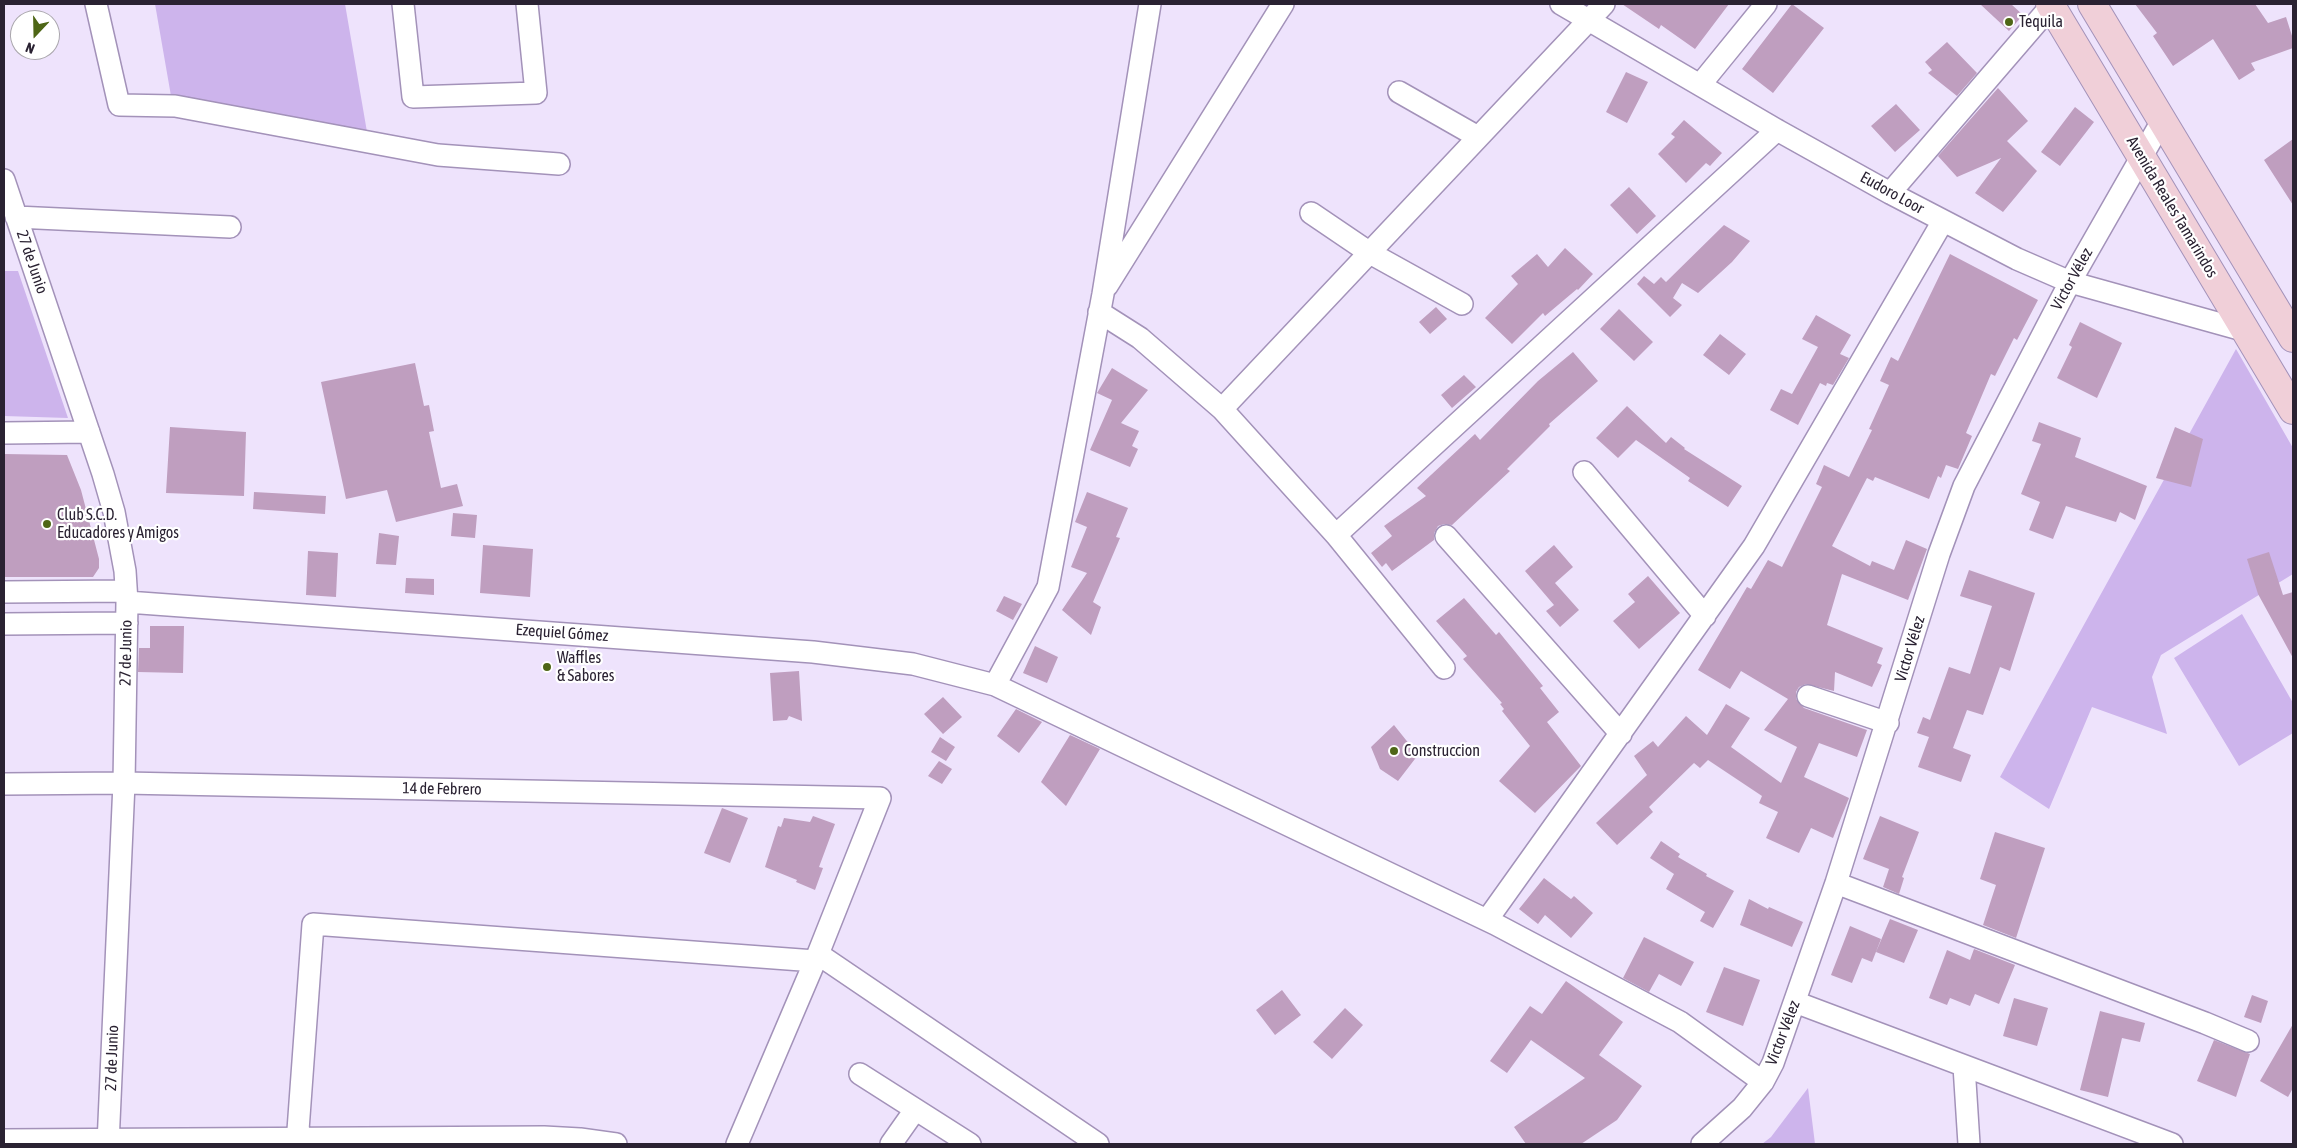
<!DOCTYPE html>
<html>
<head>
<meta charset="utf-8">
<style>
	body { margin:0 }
	#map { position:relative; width:2297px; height:1148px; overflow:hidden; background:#eee3fc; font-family:"Asap Condensed",sans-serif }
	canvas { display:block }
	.frame { position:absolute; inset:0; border:5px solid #2a2232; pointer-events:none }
	.north { position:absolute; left:10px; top:10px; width:50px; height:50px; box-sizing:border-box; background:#fff; border:1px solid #aaa7ad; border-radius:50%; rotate:201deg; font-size:14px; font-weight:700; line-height:20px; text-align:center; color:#2a2232 }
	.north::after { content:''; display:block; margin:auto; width:18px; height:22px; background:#4e6616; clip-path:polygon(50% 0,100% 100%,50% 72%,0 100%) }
</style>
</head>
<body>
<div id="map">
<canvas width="2297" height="1148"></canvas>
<div class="frame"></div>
<div class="north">N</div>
</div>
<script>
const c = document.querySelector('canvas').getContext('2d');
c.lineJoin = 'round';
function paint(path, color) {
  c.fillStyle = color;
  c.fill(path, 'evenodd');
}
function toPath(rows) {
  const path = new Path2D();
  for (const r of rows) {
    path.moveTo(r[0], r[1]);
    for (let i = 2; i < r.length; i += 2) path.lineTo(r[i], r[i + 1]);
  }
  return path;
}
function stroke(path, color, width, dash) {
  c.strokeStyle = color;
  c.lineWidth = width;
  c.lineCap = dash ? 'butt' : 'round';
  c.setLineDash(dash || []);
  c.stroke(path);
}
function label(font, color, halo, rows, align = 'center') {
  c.font = font + ' "Asap Condensed",sans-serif';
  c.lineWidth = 4.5;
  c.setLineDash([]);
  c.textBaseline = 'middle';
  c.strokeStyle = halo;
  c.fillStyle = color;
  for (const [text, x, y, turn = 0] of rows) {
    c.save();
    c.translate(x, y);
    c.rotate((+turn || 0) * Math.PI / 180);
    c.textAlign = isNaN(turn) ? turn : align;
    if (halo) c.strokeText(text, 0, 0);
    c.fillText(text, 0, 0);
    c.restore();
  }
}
const green = toPath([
	[155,4,345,4,367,132,171,96],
	[4,271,18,271,68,418,4,416],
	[2236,349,2293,448,2293,574,2161,655,2152,677,2167,734,2092,707,2049,809,2000,777],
	[2242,614,2293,703,2293,733,2239,766,2174,658],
	[1808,1088,1815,1144,1762,1144,1771,1137]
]);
const building = toPath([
	[1622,4,1729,4,1695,49,1661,25,1659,29],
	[1792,4,1824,28,1773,93,1742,69],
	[1980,4,2011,4,2023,15,2009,31],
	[2135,4,2255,4,2268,23,2286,17,2293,39,2293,48,2251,63,2255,70,2239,80,2213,39,2173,66,2153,36,2157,33],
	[1947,42,1977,73,1957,96,1928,73,1932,70,1925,62],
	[1626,72,1648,82,1627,123,1606,112],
	[1998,88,2028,121,2007,141,2037,171,2003,212,1975,193,2001,158,1957,177,1938,156],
	[1896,104,1920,130,1895,152,1871,126],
	[2075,107,2094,122,2060,166,2041,152],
	[1684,120,1722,153,1710,166,1706,163,1686,183,1658,154,1675,137,1671,134],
	[2293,139,2293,205,2264,160],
	[1629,187,1656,216,1637,234,1610,205],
	[1724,225,1750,241,1732,262,1698,293,1682,283,1673,298,1682,305,1670,317,1637,284,1644,276,1654,284,1661,277,1666,282],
	[1565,248,1593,274,1578,290,1577,289,1545,316,1543,313,1512,344,1485,318,1518,284,1511,276,1537,254,1548,267],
	[1950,254,2038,300,2017,340,2014,338,1995,376,1991,374,1966,433,1972,436,1958,469,1946,465,1941,478,1938,476,1929,499,1875,477,1873,481,1867,478,1832,546,1870,566,1872,561,1894,570,1906,540,1927,549,1908,600,1842,574,1827,625,1883,648,1877,663,1882,665,1872,687,1835,672,1834,691,1806,684,1799,687,1796,692,1796,699,1804,708,1867,730,1857,757,1819,743,1804,777,1849,798,1833,838,1811,828,1799,853,1766,838,1778,812,1759,803,1762,796,1708,760,1700,768,1694,763,1649,807,1653,812,1617,845,1596,823,1647,775,1634,756,1653,741,1658,747,1686,716,1707,735,1726,704,1750,718,1731,747,1781,783,1797,747,1764,730,1788,699,1741,671,1730,689,1698,670,1747,587,1751,589,1768,560,1782,567,1822,487,1816,484,1824,465,1849,477,1872,430,1869,429,1889,385,1880,381,1891,357,1898,361],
	[1436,307,1447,319,1430,334,1419,322],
	[1619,309,1653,342,1634,361,1600,329],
	[1816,315,1851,335,1840,354,1849,358,1833,385,1827,383,1826,386,1820,383,1798,425,1770,410,1781,389,1792,394,1818,347,1802,339],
	[2080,322,2122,343,2097,398,2057,378,2072,347,2069,345],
	[1720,334,1746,354,1729,375,1703,355],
	[1573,352,1598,381,1549,424,1550,426,1507,469,1510,471,1452,525,1444,524,1438,526,1434,533,1434,540,1392,571,1386,563,1382,567,1371,553,1392,536,1384,526,1426,496,1417,488,1475,434,1480,440,1538,381],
	[415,363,424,406,429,405,434,431,429,432,441,488,457,484,463,506,396,522,387,490,346,499,321,382],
	[1112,368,1148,390,1121,423,1139,431,1132,446,1138,449,1130,467,1090,450,1112,400,1097,393],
	[1464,375,1476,387,1452,408,1441,395],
	[1627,406,1666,443,1671,437,1685,448,1684,449,1742,486,1728,507,1688,481,1690,478,1636,440,1618,458,1596,438],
	[2039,422,2081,438,2075,457,2147,486,2135,520,2120,512,2116,522,2066,506,2053,539,2029,530,2040,502,2021,494,2041,444,2032,441],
	[170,427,246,432,244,496,166,493],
	[2175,427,2203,439,2191,487,2156,478],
	[4,454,67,455,81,490,99,559,99,568,93,577,4,577],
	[254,492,326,496,325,514,253,509],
	[1087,492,1128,508,1116,537,1120,538,1093,602,1101,607,1091,635,1062,610,1087,573,1071,567,1087,527,1075,522],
	[453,513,477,515,475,538,451,536],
	[379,533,399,536,396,565,376,564],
	[483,545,533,549,530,597,480,593],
	[1554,545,1573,567,1555,583,1579,610,1560,627,1546,611,1554,605,1525,571],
	[308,551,338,553,336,597,306,595],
	[2269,552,2283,595,2293,592,2293,658,2258,594,2247,559],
	[1969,570,2035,593,2010,671,2000,667,1983,715,1967,710,1953,748,1971,755,1961,782,1918,767,1929,737,1917,733,1923,717,1930,720,1949,667,1970,674,1992,606,1960,596],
	[1648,576,1680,613,1639,649,1613,621,1635,602,1628,594],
	[406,578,434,579,434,595,405,593],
	[1004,596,1022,604,1013,620,996,611],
	[1464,598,1496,635,1499,632,1543,686,1540,688,1559,712,1547,722,1581,766,1535,813,1499,781,1530,746,1502,711,1504,709,1500,704,1502,703,1463,659,1467,656,1436,621],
	[150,626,184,626,183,673,138,672,139,648,150,648],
	[1035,646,1058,657,1047,683,1023,673],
	[799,671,802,721,789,716,787,720,773,721,770,673],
	[943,697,962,717,943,734,924,714],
	[1016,709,1042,722,1019,753,997,736],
	[1394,725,1418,755,1398,781,1380,769,1371,747],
	[1070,735,1100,749,1066,806,1041,782],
	[940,737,955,747,946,761,931,752],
	[939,761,952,769,942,784,928,776],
	[722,808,748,818,730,863,704,853],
	[813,816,835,824,819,867,823,868,815,890,796,882,797,880,765,867,778,826,781,827,784,818,810,822],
	[1880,816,1919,832,1902,877,1904,878,1899,894,1883,887,1889,869,1863,859],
	[1995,832,2045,848,2016,938,1983,925,1996,885,1980,879],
	[1661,841,1680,854,1678,857,1707,874,1706,876,1734,891,1713,928,1700,921,1705,912,1666,889,1674,874,1650,858],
	[1544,878,1571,899,1574,896,1593,913,1571,938,1545,915,1538,924,1519,909],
	[1749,899,1768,909,1769,907,1803,922,1792,947,1740,925],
	[1890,919,1918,930,1904,963,1876,952],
	[1850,926,1881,939,1872,962,1862,958,1852,983,1831,975],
	[1644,937,1694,962,1681,986,1659,974,1649,992,1623,978],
	[1974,949,2015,965,1999,1004,1975,994,1970,1006,1950,998,1947,1005,1929,998,1947,950,1970,960],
	[1724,967,1760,980,1743,1026,1706,1012],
	[1566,981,1623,1022,1599,1055,1642,1086,1617,1120,1581,1144,1526,1144,1514,1127,1585,1078,1531,1040,1507,1073,1490,1061,1530,1006,1542,1014],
	[1282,990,1301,1015,1275,1035,1256,1010],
	[2252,995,2268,1001,2261,1023,2244,1017],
	[2014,998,2048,1008,2037,1046,2003,1036],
	[1345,1008,1363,1025,1332,1059,1313,1042],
	[2100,1011,2145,1023,2140,1042,2122,1038,2108,1097,2080,1090],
	[2293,1024,2293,1088,2288,1097,2260,1081],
	[2214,1040,2250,1054,2236,1097,2197,1081]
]);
const minor = toPath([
	[96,4,119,105,175,106,438,155,559,164],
	[403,4,413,97,536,93,527,4],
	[1561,4,1777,130,1890,193,2017,259,2070,282,2246,331],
	[1700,85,1766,4],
	[1399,92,1478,137],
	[4,180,103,474,114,512,125,571,127,602,124,783,108,1144],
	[1890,193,2051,6],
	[1311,213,1370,253,1462,304],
	[16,217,230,227],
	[1107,286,1283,4],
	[1099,312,1140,338,1222,409,1604,4],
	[1227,403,1222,409,1336,535,1444,668],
	[4,433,89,432],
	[1584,472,1705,616],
	[1336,535,1777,130],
	[1446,536,1621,734],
	[4,592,126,591],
	[127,602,813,652,913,664,995,685,1495,924,1680,1022,1763,1082],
	[4,624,127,623],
	[995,685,1048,587,1103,294,1150,4],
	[1808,696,1888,723],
	[4,784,124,783,880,798,818,954,737,1144],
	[1836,883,2205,1023,2248,1041],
	[1487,920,1754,546,1943,221],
	[1795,1002,2172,1144],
	[1964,1066,1969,1144],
	[860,1074,970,1144],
	[4,1140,544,1137,580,1139,616,1144],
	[297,1144,313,924,815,961,818,954,1098,1144],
	[891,1144,915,1110],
	[1702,1144,1742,1108,1763,1082,1773,1063,1836,883,1939,554,1964,486,2070,282,2162,121]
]);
const secondary = toPath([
	[2050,4,2293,410],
	[2092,4,2293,338]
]);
const markers = [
	[2009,22,5,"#4e6616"],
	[47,524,5,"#4e6616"],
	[547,667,5,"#4e6616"],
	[1394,751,5,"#4e6616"]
];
const poiNames = [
	["Tequila",2019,22],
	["Club S.C.D.",57,515],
	["Educadores y Amigos",57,533],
	["Waffles",557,658],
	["& Sabores",557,676],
	["Construccion",1404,751]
];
const streetNames = [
	["Eudoro Loor",1892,193,29],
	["Avenida Reales Tamarindos",2172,207,59],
	["27 de Junio",32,262,71],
	["Victor Vélez",2072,279,-61],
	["Ezequiel Gómez",562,633,4],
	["Victor Vélez",1910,649,-73],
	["27 de Junio",126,653,-89],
	["14 de Febrero",442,789,1],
	["Victor Vélez",1783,1033,-69],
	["27 de Junio",112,1058,-88]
];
paint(green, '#cdb4ec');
paint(building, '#bf9ebf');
stroke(minor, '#a392b9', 24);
stroke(secondary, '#a392b9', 30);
stroke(minor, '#fff', 21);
stroke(secondary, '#f0cfd8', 28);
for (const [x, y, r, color] of markers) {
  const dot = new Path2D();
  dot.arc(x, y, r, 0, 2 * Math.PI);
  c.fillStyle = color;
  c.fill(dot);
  stroke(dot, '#fff', 2);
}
label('16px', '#2a2232', '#fff', poiNames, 'left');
label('16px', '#2a2232', '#fff', streetNames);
</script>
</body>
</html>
